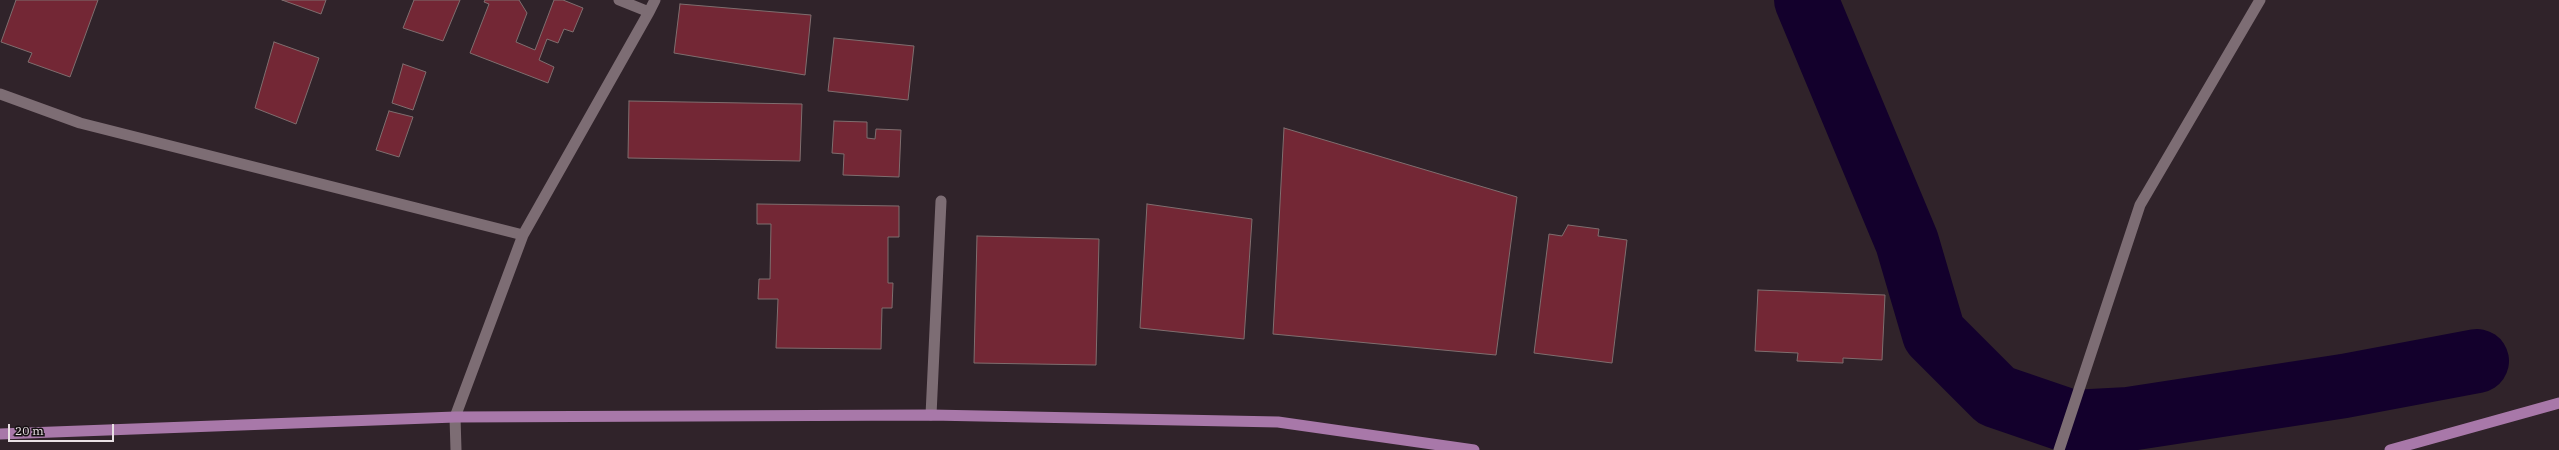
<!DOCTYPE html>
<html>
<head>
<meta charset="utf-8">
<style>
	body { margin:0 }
	#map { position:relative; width:2559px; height:450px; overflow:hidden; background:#30232a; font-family:"IBM Plex Serif",serif }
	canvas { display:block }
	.scale { position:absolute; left:8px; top:424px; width:106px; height:18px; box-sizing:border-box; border:2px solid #e9e0e4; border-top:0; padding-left:5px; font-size:12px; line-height:14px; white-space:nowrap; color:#e9e0e4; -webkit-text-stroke:3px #140f11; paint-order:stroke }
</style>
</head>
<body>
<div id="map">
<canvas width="2559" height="450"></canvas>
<div class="scale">20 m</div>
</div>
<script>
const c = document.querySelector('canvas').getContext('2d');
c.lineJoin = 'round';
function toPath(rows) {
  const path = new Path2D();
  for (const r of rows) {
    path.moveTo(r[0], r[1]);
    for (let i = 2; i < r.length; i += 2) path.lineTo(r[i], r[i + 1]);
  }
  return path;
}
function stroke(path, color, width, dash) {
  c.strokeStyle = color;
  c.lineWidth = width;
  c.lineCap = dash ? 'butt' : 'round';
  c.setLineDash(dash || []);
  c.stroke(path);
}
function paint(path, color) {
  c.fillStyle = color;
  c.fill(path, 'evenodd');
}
const river = toPath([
	[1806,0,1907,242,1934,334,1996,396,2072,422,2129,419,2344,386,2477,361]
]);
const building = toPath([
	[16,0,98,0,70,77,28,62,32,53,1,42,16,0],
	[282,0,326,0,321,14,282,0],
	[414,0,460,0,443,41,403,28,414,0],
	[485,0,519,0,527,13,516,42,535,50,554,0,563,0,583,8,573,32,564,29,558,43,547,39,539,60,554,67,548,83,470,53,489,4,484,2,485,0],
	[680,4,811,15,805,75,674,53,680,4],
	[834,38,914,46,908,100,828,91,834,38],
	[274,42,319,58,296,124,255,108,274,42],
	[403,64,426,72,413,110,392,103,403,64],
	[629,101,802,104,800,161,628,158,629,101],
	[389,111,413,117,399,157,376,150,389,111],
	[834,121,867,122,867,138,875,139,876,129,901,130,899,177,843,175,844,154,832,153,834,121],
	[1284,128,1517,197,1496,355,1273,334,1284,128],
	[757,204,899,206,899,237,888,237,888,283,893,283,892,308,882,308,881,349,776,348,778,299,758,299,759,279,770,279,771,224,757,224,757,204],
	[1147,204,1252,219,1244,339,1140,328,1147,204],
	[1568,225,1599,229,1598,236,1627,240,1612,363,1534,353,1549,234,1562,236,1568,225],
	[977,236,1099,239,1096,365,974,363,977,236],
	[1758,290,1885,295,1882,360,1843,358,1843,363,1797,361,1798,353,1755,351,1758,290]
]);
const service = toPath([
	[931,415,941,201]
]);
const minor = toPath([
	[649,12,655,0],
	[0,94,80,123,523,235],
	[456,450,455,417,523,235,649,12,619,0],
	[2059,450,2140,205,2260,0]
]);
const primary = toPath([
	[0,434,455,417,931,415,1278,422,1474,450],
	[2390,450,2559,403]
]);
stroke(river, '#13002c', 64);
paint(building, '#732735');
stroke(building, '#7f6e6f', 1);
stroke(service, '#7d6d74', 11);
stroke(minor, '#7d6d74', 11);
stroke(primary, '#a878a9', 11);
</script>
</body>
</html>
